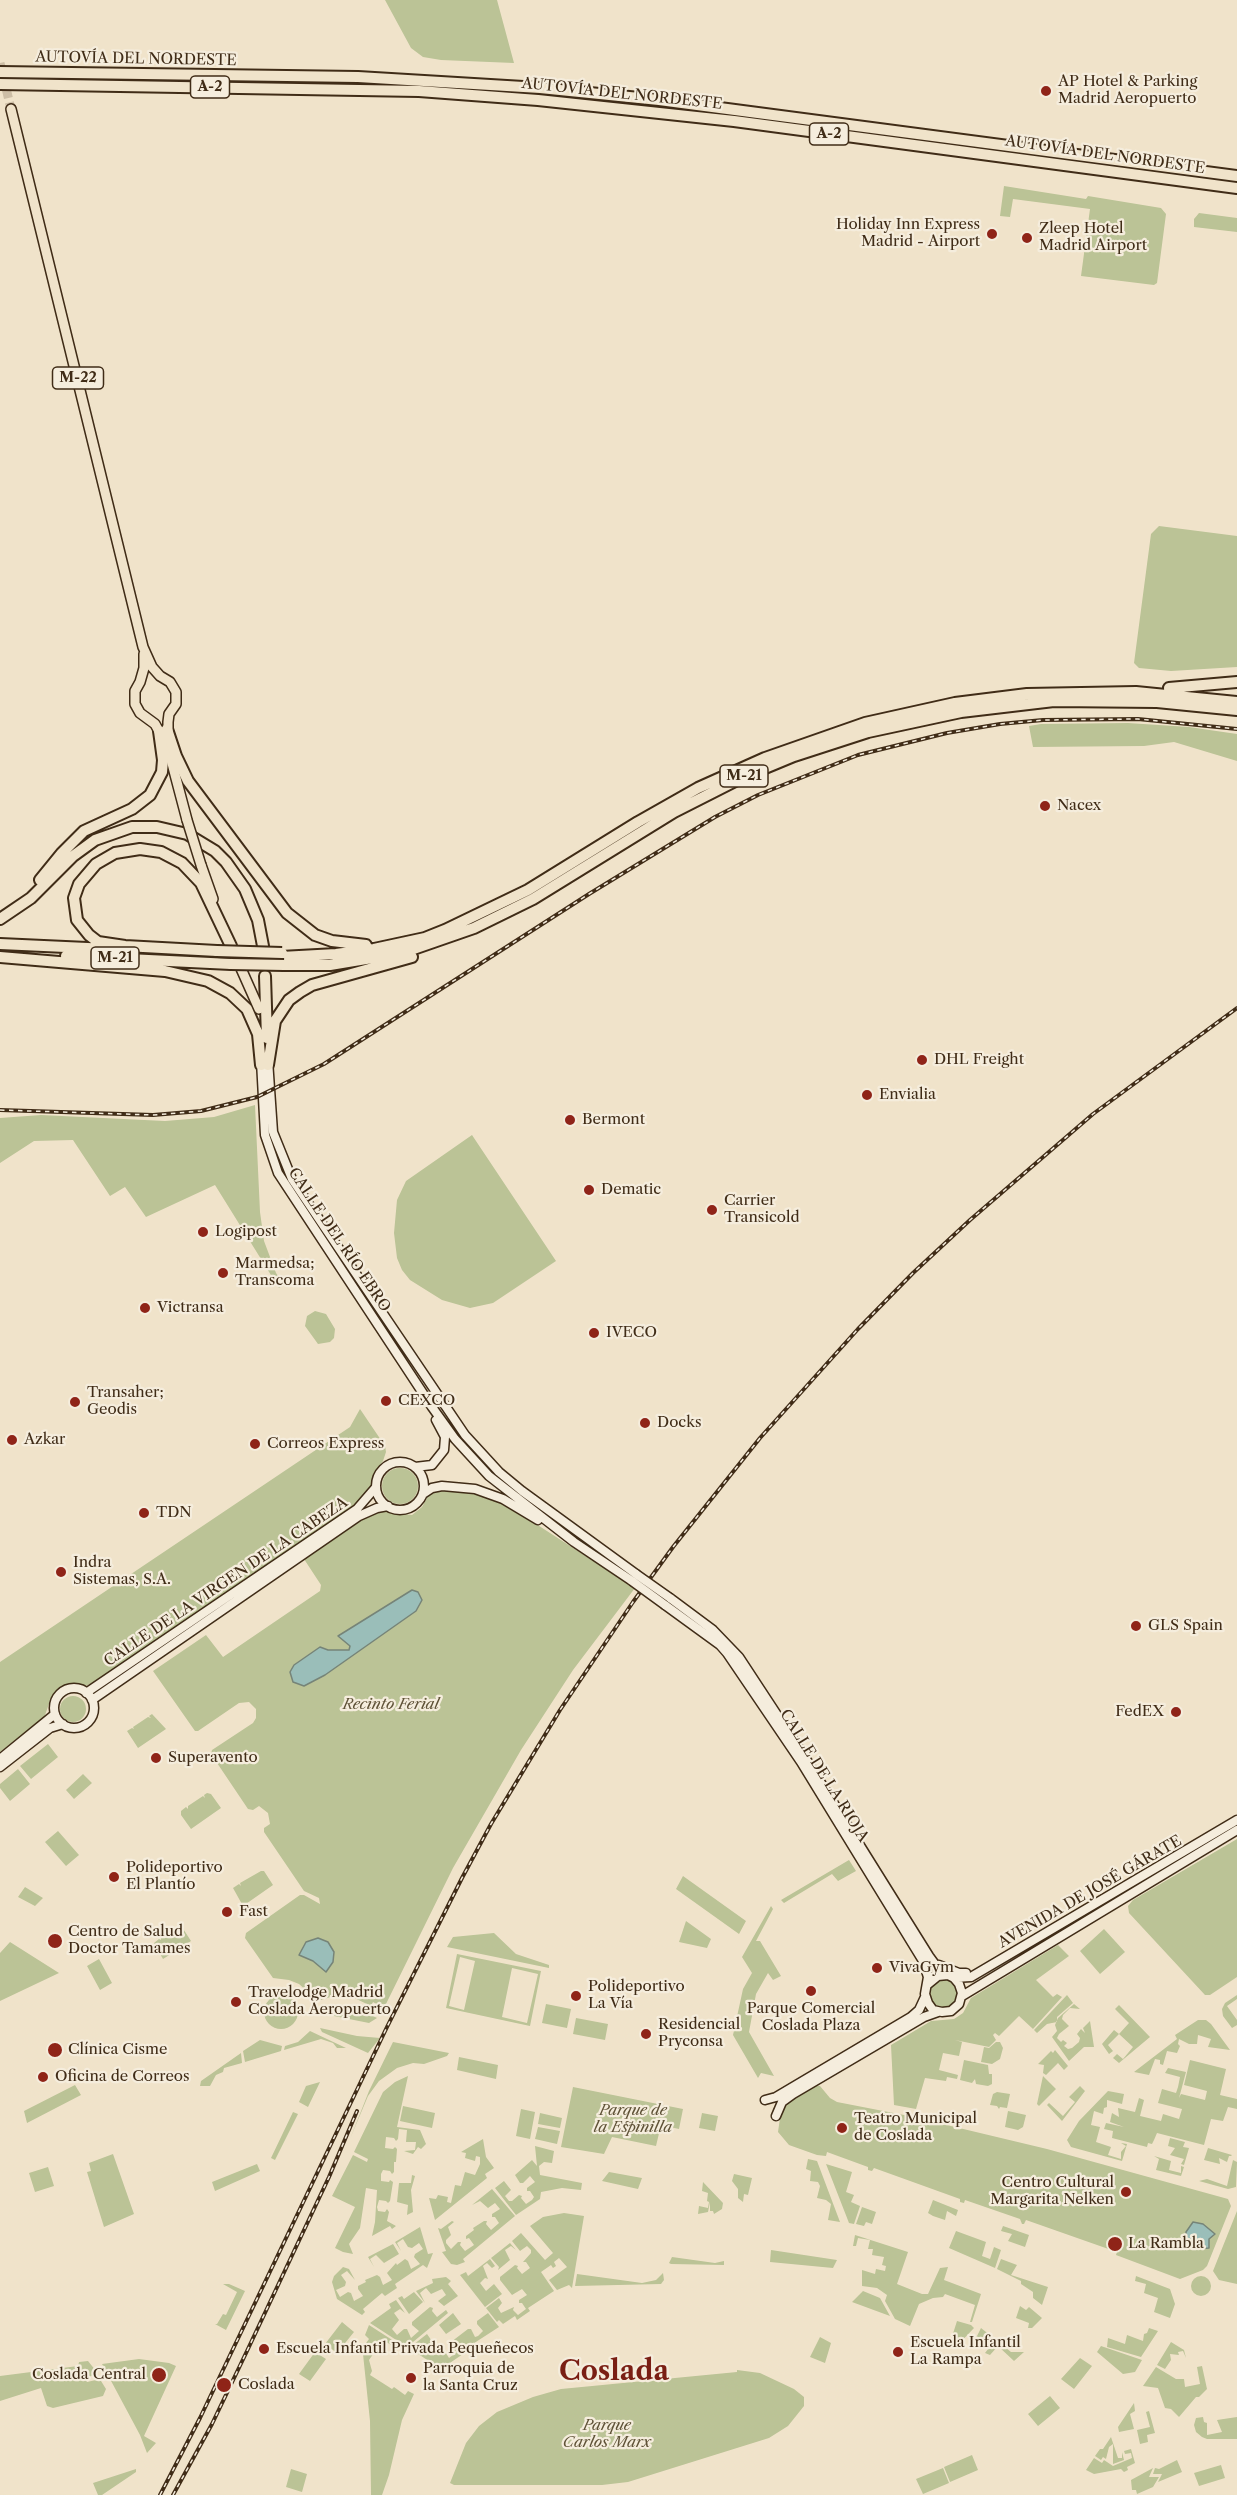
<!DOCTYPE html>
<html>
<head>
<meta charset="utf-8">
<style>
	body { margin:0 }
	canvas { display:block; background:#f0e3ca }
</style>
</head>
<body>
<canvas width="1237" height="2495"></canvas>
<script>
const c = document.querySelector('canvas').getContext('2d');
c.lineJoin = 'round';
function paint(path, color) {
  c.fillStyle = color;
  c.fill(path, 'evenodd');
}
function toPath(rows) {
  const path = new Path2D();
  for (const r of rows) {
    if (r.length === 3) {
      path.moveTo(r[0] + r[2], r[1]);
      path.arc(r[0], r[1], r[2], 0, 2 * Math.PI);
      continue;
    }
    path.moveTo(r[0], r[1]);
    for (let i = 2; i < r.length; i += 2) path.lineTo(r[i], r[i + 1]);
  }
  return path;
}
function stroke(path, color, width, dash) {
  c.strokeStyle = color;
  c.lineWidth = width;
  c.lineCap = dash ? 'butt' : 'round';
  c.setLineDash(dash || []);
  c.stroke(path);
}
function label(font, color, halo, rows, align = 'center') {
  c.font = font + ' "Libre Caslon Text",serif';
  c.lineWidth = 4.5;
  c.setLineDash([]);
  c.textBaseline = 'middle';
  c.strokeStyle = halo;
  c.fillStyle = color;
  for (const [text, x, y, turn = 0] of rows) {
    c.save();
    c.translate(x, y);
    c.rotate((+turn || 0) * Math.PI / 180);
    c.textAlign = isNaN(turn) ? turn : align;
    if (halo) c.strokeText(text, 0, 0);
    c.fillText(text, 0, 0);
    c.restore();
  }
}
const green = toPath([
	[385,0,497,0,514,63,441,60,423,57,411,48],
	[1004,186,1086,199,1088,196,1161,208,1166,214,1157,283,1154,285,1081,276,1090,209,1013,199,1010,217,1000,216],
	[1199,213,1237,218,1237,232,1194,227,1194,219],
	[1159,526,1237,536,1237,667,1171,671,1139,668,1134,663,1151,534],
	[1128,723,1189,727,1237,734,1237,761,1174,742,1144,746,1033,747,1029,726,1041,724],
	[255,1105,260,1212,264,1241,276,1273,284,1285,279,1288,215,1185,146,1217,125,1187,110,1196,73,1140,34,1141,0,1163,0,1118,41,1115,165,1121,214,1117],
	[472,1135,556,1261,493,1303,470,1308,442,1300,410,1280,402,1270,397,1258,394,1233,397,1200,406,1181],
	[315,1311,326,1314,335,1329,334,1338,330,1342,318,1344,305,1326,307,1316],
	[360,1409,385,1446,386,1452,383,1461,373,1475,372,1485,359,1502,96,1682,85,1686,74,1684,60,1687,51,1698,44,1718,0,1752,0,1662,350,1427],
	[400,1486,18],
	[437,1490,478,1493,499,1500,635,1588,573,1670,521,1750,453,1868,384,2008,373,2002,371,2006,344,1993,314,2002,308,1992,299,1984,289,1980,273,1978,245,1938,246,1933,300,1895,304,1895,320,1904,319,1898,304,1891,264,1832,264,1828,270,1824,268,1813,259,1806,253,1810,248,1809,211,1754,212,1750,253,1723,256,1718,256,1709,249,1702,239,1703,198,1731,195,1731,153,1671,206,1635,223,1657,320,1591,321,1585,304,1559,371,1513,380,1511,412,1515,422,1507,429,1494],
	[73,1709,13],
	[152,1714,166,1729,138,1748,127,1731,132,1728,134,1729,133,1727,148,1717,151,1718,149,1716],
	[48,1744,58,1757,31,1779,20,1766],
	[18,1769,30,1784,10,1801,0,1788,0,1784],
	[83,1774,92,1783,74,1799,66,1790],
	[207,1793,211,1794,221,1808,191,1829,181,1815,181,1811,186,1807,188,1809,188,1806,203,1796,205,1798,204,1795],
	[58,1831,79,1855,66,1866,45,1842],
	[1237,1839,1237,1977,1210,1995,1205,1995,1129,1913,1128,1906,1133,1900],
	[849,1860,856,1871,838,1881,832,1874,784,1903,781,1900],
	[261,1871,264,1871,273,1885,243,1906,233,1888,239,1884,241,1886,240,1883],
	[683,1876,746,1921,739,1934,676,1889],
	[25,1887,43,1898,35,1906,18,1897],
	[771,1906,773,1909,756,1941,760,1941,781,1976,773,1980,768,1973,756,1994,749,2032,774,2076,761,2073,758,2078,733,2035,743,1989,752,1973,742,1957],
	[686,1921,711,1939,707,1948,679,1942],
	[180,1924,191,1941,163,1959,154,1943,159,1939,161,1940,161,1938,176,1927,178,1929],
	[1104,1929,1125,1952,1100,1974,1080,1951],
	[494,1933,516,1954,549,1965,549,1968,447,1947,453,1937],
	[10,1942,59,1973,0,2001,0,1953],
	[1058,1945,1069,1956,1036,1980,1053,1997,1057,1994,1062,1997,1033,2029,1019,2016,999,2036,995,2033,993,2035,996,2040,989,2047,955,2040,962,2042,959,2056,943,2053,939,2070,958,2075,957,2079,947,2077,946,2081,925,2078,916,2109,894,2105,891,2045,931,2021,954,2019,963,2013,971,1998],
	[457,1954,541,1971,530,2026,446,2008],
	[460,1957,475,1961,464,2010,449,2006],
	[512,1968,538,1974,527,2023,502,2017],
	[99,1959,112,1983,100,1990,87,1966],
	[944,1993,15],
	[281,2012,17],
	[1067,1995,1073,2003,1057,2017,1057,2022,1047,2024,1037,2033,1034,2030],
	[1237,1995,1237,1999,1227,2006,1237,2020,1237,2025,1232,2028,1223,2016,1222,2009,1225,2003],
	[546,2004,571,2009,567,2028,542,2023],
	[1074,2004,1080,2009,1070,2008,1063,2015,1062,2019,1069,2026,1059,2034,1057,2038,1061,2042,1063,2040,1067,2043,1064,2046,1068,2049,1072,2048,1079,2042,1080,2038,1077,2034,1081,2029,1085,2033,1083,2028,1090,2021,1094,2047,1084,2047,1069,2061,1052,2037,1057,2031,1055,2025,1058,2018],
	[1119,2005,1150,2037,1119,2063,1113,2058,1117,2054,1123,2059,1133,2047,1119,2034,1108,2045,1113,2051,1109,2054,1102,2044,1114,2030,1119,2034,1129,2023,1115,2009],
	[361,2010,377,2018,369,2023,324,2014],
	[576,2018,608,2024,605,2040,573,2034],
	[1198,2020,1206,2020,1211,2024,1230,2050,1208,2047,1211,2039,1198,2035,1197,2044,1189,2044,1179,2039,1178,2044,1180,2046,1177,2053,1167,2051,1163,2065,1160,2064,1160,2060,1155,2059,1149,2075,1134,2072,1177,2039,1175,2035],
	[320,2028,357,2036,380,2038,368,2053,322,2032],
	[310,2031,346,2048,337,2048,333,2043,321,2039,284,2050,285,2046,298,2042],
	[260,2040,282,2046,281,2051,245,2062,243,2051],
	[393,2042,449,2053,447,2056,424,2064,413,2063,397,2068,379,2081,368,2096,350,2139,369,2091],
	[996,2042,1000,2042,1003,2048,1000,2059,992,2064,981,2062,984,2047,989,2048],
	[1055,2050,1068,2066,1064,2070,1058,2063,1046,2075,1043,2073,1044,2065,1038,2064,1051,2051,1053,2053],
	[241,2053,242,2063,224,2068,223,2072,216,2075,210,2086,200,2086,201,2081],
	[459,2057,498,2065,496,2079,457,2070],
	[964,2060,988,2065,989,2074,992,2074,992,2084,988,2086,976,2084,975,2079,972,2083,960,2080],
	[1190,2060,1226,2069,1220,2095,1237,2099,1237,2109,1228,2107,1223,2121,1211,2119,1204,2145,1157,2133,1154,2140,1152,2144,1148,2143,1147,2147,1112,2138,1113,2131,1104,2129,1106,2123,1124,2127,1110,2122,1112,2113,1119,2117,1118,2108,1135,2112,1139,2098,1144,2100,1140,2116,1161,2121,1163,2114,1179,2119,1182,2109,1158,2103,1162,2089,1176,2093,1178,2087,1180,2077,1165,2073,1168,2068,1186,2072,1179,2098,1181,2094,1205,2100,1207,2091,1184,2085],
	[408,2076,397,2127,420,2130,426,2144,421,2149,418,2147,413,2154,404,2151,415,2150,416,2142,406,2142,407,2130,399,2129,398,2139,396,2141,394,2138,386,2137,385,2148,393,2149,395,2147,397,2149,396,2162,394,2162,394,2172,392,2174,390,2171,383,2170,381,2174,381,2181,389,2182,390,2180,393,2182,390,2201,388,2203,386,2201,379,2200,377,2207,378,2211,385,2212,387,2209,389,2212,387,2221,396,2226,392,2229,390,2226,372,2236,375,2222,377,2190,366,2188,360,2228,349,2244,353,2254,343,2252,335,2248,355,2207,332,2196,353,2155,367,2162,368,2159,354,2152,383,2092,395,2082],
	[1043,2076,1056,2089,1039,2106,1037,2104],
	[320,2082,308,2107,299,2102,306,2086],
	[75,2085,81,2095,27,2123,24,2111],
	[815,2085,820,2086,830,2098,837,2102,909,2116,1047,2149,1228,2199,1231,2206,1207,2266,1203,2270,1180,2279,1116,2255,1117,2252,1026,2220,1024,2224,1022,2224,1020,2219,965,2200,964,2203,960,2202,960,2199,874,2168,872,2171,868,2170,868,2167,827,2152,826,2156,817,2155,789,2145,778,2132,781,2111,786,2103],
	[1080,2086,1085,2091,1062,2121,1047,2105,1049,2103,1063,2116,1075,2102,1069,2097],
	[573,2087,683,2109,679,2129,661,2125,656,2146,612,2137,604,2154,561,2147],
	[1108,2091,1124,2094,1122,2104,1107,2100,1107,2107,1104,2108,1103,2114,1094,2111,1091,2125,1100,2127,1096,2142,1111,2147,1108,2155,1121,2159,1121,2152,1126,2146,1121,2143,1127,2144,1122,2161,1071,2147,1067,2140,1079,2121],
	[997,2092,1010,2094,1007,2108,1000,2107,999,2109,997,2106,990,2105,993,2094],
	[403,2106,435,2113,432,2128,400,2121],
	[521,2109,535,2112,530,2139,516,2136],
	[1008,2111,1026,2115,1023,2127,1018,2130,1005,2127],
	[293,2112,298,2114,275,2160,271,2158],
	[540,2113,562,2118,560,2128,538,2124],
	[702,2113,718,2116,715,2131,699,2128],
	[538,2127,560,2131,557,2144,535,2139],
	[1170,2138,1185,2142,1183,2147,1189,2148,1184,2165,1181,2164,1184,2159,1170,2155,1175,2148,1168,2146],
	[483,2139,486,2157,494,2168,485,2174,487,2178,435,2220,429,2198,436,2199,438,2195,448,2197,447,2202,451,2203,455,2185,461,2186,465,2172,475,2175,480,2164,480,2157,476,2156,475,2161,465,2158,466,2153,461,2152],
	[535,2146,554,2151,552,2163,544,2162,539,2166,540,2175,582,2183,581,2190,562,2188,541,2192,540,2199,516,2215,495,2188,504,2181,511,2190,505,2196,509,2201,512,2201,519,2195,522,2196,521,2198,526,2204,532,2200,534,2197,530,2191,527,2191,527,2188,535,2182,530,2176,523,2183,520,2183,515,2175,532,2160,537,2166],
	[1208,2148,1232,2155,1231,2156,1229,2156,1227,2162,1219,2158,1220,2164,1204,2160],
	[113,2154,134,2214,104,2227,87,2172,91,2171,89,2163],
	[1154,2156,1171,2161,1169,2170,1181,2173,1181,2166,1184,2167,1181,2176,1156,2170,1159,2159],
	[808,2159,817,2161,840,2222,828,2220,831,2204,826,2200,817,2198,820,2186,818,2182,810,2181,811,2171,806,2169],
	[1233,2160,1237,2162,1236,2187,1228,2189,1199,2181,1207,2179,1227,2186],
	[257,2164,260,2171,215,2191,212,2182],
	[826,2164,852,2172,846,2192,854,2195,851,2202,860,2206,854,2224,849,2223],
	[48,2167,54,2186,35,2192,29,2173],
	[609,2172,642,2178,638,2189,602,2181],
	[734,2174,752,2178,748,2195,744,2194,743,2202,738,2198,738,2189,732,2181],
	[412,2175,415,2176,411,2190,413,2212,407,2215,408,2205,397,2202,399,2183,411,2183],
	[703,2182,723,2203,722,2209,714,2214,713,2211,710,2211,710,2202,708,2212,698,2214,699,2206,708,2208,709,2202,707,2201,708,2193,702,2191],
	[492,2189,515,2216,463,2259,465,2262,457,2265,451,2264,442,2252,446,2251,438,2228,441,2229,452,2221,454,2222,448,2227,451,2235,446,2240,446,2243,451,2249,458,2242,461,2242,460,2245,465,2251,474,2245,469,2238,466,2239,466,2236,474,2230,473,2228,484,2221,487,2221,486,2224,491,2230,499,2223,495,2217,492,2217,492,2214,500,2209,495,2203,488,2208,480,2201,472,2205],
	[933,2200,958,2210,956,2216,947,2211,945,2220,933,2216,928,2213],
	[862,2207,876,2212,872,2224,866,2222,864,2226,856,2224],
	[1237,2211,1237,2284,1219,2280,1213,2271],
	[564,2213,584,2216,572,2288,569,2285,557,2290,549,2280,567,2267,559,2258,554,2262,556,2266,553,2268,551,2265,541,2272,554,2291,528,2308,530,2311,517,2320,515,2316,503,2324,499,2320,497,2322,486,2308,499,2298,502,2303,498,2308,501,2313,514,2307,513,2310,518,2315,526,2309,522,2303,519,2303,519,2300,527,2295,522,2289,512,2295,500,2280,500,2277,515,2265,518,2266,517,2268,522,2274,530,2268,526,2262,523,2262,531,2253,531,2250,527,2246,520,2251,512,2241,521,2233,545,2260,553,2253,530,2226,543,2217],
	[1003,2226,1029,2235,1025,2247,1008,2241,1012,2234,1001,2231],
	[420,2227,428,2254,433,2253,427,2268,423,2265,395,2284,397,2288,385,2296,382,2293,363,2309,365,2312,362,2315,337,2299,332,2282,334,2276,343,2267,349,2269,355,2280,347,2271,341,2275,346,2282,345,2286,336,2290,340,2297,348,2292,351,2293,354,2301,363,2296,358,2289,358,2286,366,2282,365,2280,377,2275,380,2277,383,2285,392,2280,387,2273,396,2263,397,2265,405,2259,408,2261,411,2269,420,2264,414,2257,415,2254,423,2249,419,2243,412,2248,408,2247,403,2239,397,2243,401,2251,395,2242],
	[956,2231,986,2242,982,2256,990,2259,994,2247,1001,2250,995,2268,949,2248],
	[855,2235,908,2252,897,2284,922,2294,928,2294,940,2268,948,2267,944,2280,981,2294,972,2322,970,2322,975,2305,945,2294,943,2297,933,2298,919,2304,910,2326,895,2319,885,2301,887,2295,877,2288,862,2286,862,2270,875,2274,876,2269,885,2271,886,2266,882,2265,884,2257,872,2255,873,2249,868,2249,870,2240,858,2238,856,2246,853,2246],
	[510,2243,516,2250,511,2246,505,2250,510,2260,498,2270,499,2267,491,2258],
	[393,2244,399,2254,384,2263,376,2255,370,2259,374,2267,368,2257],
	[771,2250,837,2260,833,2268,770,2262],
	[672,2257,715,2263,724,2261,724,2265,671,2264,669,2263],
	[490,2259,495,2266,492,2268,487,2263,483,2266,488,2279,485,2278,480,2283,486,2291,494,2284,502,2294,485,2307,460,2275,466,2272,468,2276],
	[1001,2259,1017,2265,1011,2275,1048,2287,1042,2305,1033,2298,1033,2292,1021,2284,1021,2281,997,2269],
	[663,2273,664,2280,661,2284,575,2286,577,2274,642,2283,656,2280],
	[1136,2276,1170,2289,1175,2304,1170,2318,1154,2312,1158,2298,1144,2293,1146,2284,1135,2281],
	[1201,2286,10],
	[446,2277,451,2281,448,2284,458,2296,444,2306,438,2301,446,2295,442,2289,431,2294,426,2288,420,2293,425,2303,416,2291,433,2283,432,2279],
	[223,2284,229,2284,245,2291,226,2330,215,2324,217,2324,223,2314,226,2315,237,2292],
	[863,2291,880,2298,890,2316,852,2302],
	[414,2292,423,2302,409,2314,398,2298,402,2296,404,2299],
	[396,2300,405,2313,400,2309,394,2313,399,2320,392,2329,397,2335,404,2329,407,2329,411,2338,419,2331,412,2325,412,2322,430,2307,433,2308,432,2311,437,2317,446,2310,448,2313,407,2347,370,2323,391,2308,389,2304],
	[1020,2306,1026,2310,1029,2307,1042,2318,1032,2328,1028,2328,1029,2323,1016,2318],
	[453,2313,461,2324,446,2334,439,2325],
	[488,2313,499,2327,465,2349,466,2352,441,2369,409,2348,427,2334,434,2344,429,2349,434,2355,444,2350,449,2358,457,2352,450,2346,451,2342,468,2329,471,2329,475,2337,478,2336,483,2331,477,2324,477,2321],
	[957,2321,971,2325,974,2328,956,2347,950,2343],
	[342,2322,354,2332,337,2353,325,2344],
	[369,2325,400,2345,396,2348,383,2340,369,2360,372,2371,370,2375,392,2389,394,2387,405,2395,408,2391,414,2394,402,2420,389,2475,382,2495,371,2495,370,2421,363,2354,363,2347,369,2339,365,2335],
	[981,2328,1011,2352,1024,2352,1014,2361,998,2346,990,2355,985,2353,992,2344,976,2338],
	[1149,2328,1158,2331,1141,2357,1107,2347,1108,2338,1125,2344,1127,2335,1143,2341,1144,2334,1147,2333],
	[820,2337,831,2343,825,2363,810,2357],
	[1171,2342,1184,2350,1186,2358,1183,2351,1178,2352,1179,2355,1170,2354,1171,2360,1165,2369,1157,2365],
	[1101,2346,1142,2360,1135,2372,1123,2374,1097,2352],
	[315,2352,326,2359,310,2381,299,2374],
	[1080,2358,1092,2366,1074,2389,1061,2379],
	[139,2359,169,2363,176,2366,144,2436,156,2443,147,2453,140,2435,102,2364],
	[88,2361,96,2371,94,2375,86,2378,87,2382,96,2380,101,2381,106,2389,103,2396,53,2408,47,2406,41,2388,0,2401,0,2376,78,2366,79,2362],
	[1202,2366,1207,2389,1199,2397,1196,2397,1179,2417,1171,2409,1165,2408,1158,2388,1143,2386,1156,2367,1176,2379,1184,2379,1185,2387,1200,2384,1197,2367],
	[737,2370,760,2373,794,2389,804,2397,804,2406,788,2426,769,2438,628,2482,602,2485,454,2485,450,2483,466,2443,479,2426,497,2412,533,2397,561,2389,737,2372],
	[1050,2396,1060,2408,1038,2426,1028,2414],
	[1134,2403,1135,2411,1130,2414,1134,2429,1119,2432,1118,2427],
	[1149,2411,1155,2433,1147,2435,1148,2442,1140,2444,1137,2430,1150,2427,1146,2412],
	[1203,2417,1204,2422,1207,2423,1207,2435,1222,2432,1217,2420,1237,2417,1237,2439,1207,2439,1202,2437,1196,2432,1194,2425,1196,2418],
	[1111,2437,1118,2458,1122,2458,1122,2452,1124,2460,1113,2464,1113,2444,1109,2447,1106,2459,1103,2457,1101,2460,1095,2456,1100,2449,1103,2449],
	[1131,2449,1135,2463,1127,2467,1128,2470,1124,2472,1121,2469,1094,2474,1086,2470,1094,2458,1102,2463,1104,2460,1113,2466,1132,2458,1131,2453,1125,2454,1124,2451],
	[972,2455,978,2470,950,2482,944,2467],
	[1177,2460,1182,2472,1158,2482,1162,2474,1153,2474,1155,2468,1159,2469],
	[1221,2465,1225,2478,1199,2486,1194,2473],
	[943,2468,949,2483,923,2494,916,2479],
	[1153,2468,1149,2477,1159,2477,1153,2487,1137,2494,1136,2490,1132,2490,1131,2480],
	[136,2469,136,2472,102,2495,98,2495,93,2483],
	[291,2469,307,2474,302,2492,286,2487]
]);
const water = toPath([
	[412,1590,418,1592,422,1600,416,1611,325,1675,304,1686,293,1682,290,1672,294,1665,320,1647,328,1650,349,1650,350,1646,338,1636,412,1590],
	[318,1938,328,1942,334,1952,333,1962,326,1972,313,1961,299,1955,306,1942,318,1938],
	[1193,2222,1203,2224,1215,2234,1209,2239,1209,2248,1195,2249,1187,2245,1186,2232,1193,2222]
]);
const trunkTunnel = toPath([
	[0,63,11,109]
]);
const secondary = toPath([
	[268,1060,273,1132,292,1179,465,1435,499,1472,522,1491,636,1574],
	[261,1061,265,1135,278,1173,432,1407,455,1439,489,1476,574,1542,632,1581],
	[400,1486,24],
	[415,1467,432,1465,444,1450,445,1437,436,1420],
	[423,1494,432,1488,442,1486,475,1489,503,1499,538,1520],
	[670,1598,713,1630,739,1657,806,1759,929,1956,940,1971,948,1975],
	[665,1605,720,1645,727,1653,801,1762,923,1961,928,1977,925,1994,928,2003,933,2010,942,2012,951,2011,959,2004,962,1993,959,1984,954,1978,948,1975,938,1976,927,1985],
	[74,1708,20],
	[86,1693,357,1509,376,1487],
	[92,1700,359,1516,377,1508,388,1506],
	[0,1759,55,1714],
	[0,1767,50,1728,63,1724],
	[939,1965,959,1973,966,1973],
	[954,1978,971,1977,1237,1820],
	[962,1996,1237,1830],
	[765,2100,776,2097,911,2017,919,2010,925,1997],
	[776,2116,782,2102,793,2094,924,2017,938,2012]
]);
const trunk = toPath([
	[11,109,143,647,152,667,160,676,170,682,176,692,176,704,169,714,168,722,168,748],
	[144,654,144,668,140,682,135,691,135,704,140,713,155,724,168,748,187,820],
	[201,865,213,899],
	[231,946,259,1009]
]);
const motorway = toPath([
	[0,72,358,77,540,88,659,100,1237,176],
	[0,84,419,91,538,100,734,121,1237,188],
	[1169,688,1237,682],
	[167,729,176,756,188,781,287,913,315,935,332,941,366,945],
	[40,880,62,853,84,831,132,809,150,795,162,772,163,760,159,731],
	[0,919,31,898,73,856,95,840,132,827,157,827,187,834,215,851,226,862,245,889,258,920,263,946],
	[0,944,109,949],
	[217,951,125,946,98,942,89,935,77,920,74,898,79,884,96,864,115,853,140,849,161,852,182,863,201,883,231,946],
	[66,956,231,964],
	[0,957,165,971,208,981,230,993,247,1009,258,1034,261,1065],
	[281,957,336,954,374,949,425,938,445,930,528,890,638,822,698,788,765,758,865,723,955,703,1027,694,1136,692,1237,702],
	[284,965,330,965,402,953,474,928,533,899,674,812,741,778,794,756,868,732,961,712,1054,701,1157,702,1237,710],
	[265,976,267,1038],
	[268,1065,275,1021,289,1000,300,992,312,985,412,957]
]);
const rail = toPath([
	[0,1110,153,1115,201,1111,257,1097,324,1064,589,894,715,817,758,795,858,755,947,733,1000,724,1043,720,1138,719,1237,729],
	[160,2495,200,2418,387,2027,462,1878,491,1824,560,1710,633,1602,673,1547,760,1438,858,1329,913,1273,970,1220,1093,1114,1237,1008],
	[173,2495,212,2424,247,2351,329,2177,357,2111]
]);
const secondaryBridge = toPath([
	[636,1574,670,1598],
	[632,1581,665,1605]
]);
const trunkBridge = toPath([
	[187,820,201,865]
]);
const motorwayBridge = toPath([
	[217,951,282,953],
	[231,964,284,965]
]);
const markers = [
	[1046,91,6,"#8f2418"],
	[992,234,6,"#8f2418"],
	[1027,238,6,"#8f2418"],
	[1045,806,6,"#8f2418"],
	[922,1060,6,"#8f2418"],
	[867,1095,6,"#8f2418"],
	[570,1120,6,"#8f2418"],
	[589,1190,6,"#8f2418"],
	[712,1210,6,"#8f2418"],
	[203,1232,6,"#8f2418"],
	[223,1273,6,"#8f2418"],
	[145,1308,6,"#8f2418"],
	[594,1333,6,"#8f2418"],
	[386,1401,6,"#8f2418"],
	[75,1402,6,"#8f2418"],
	[645,1423,6,"#8f2418"],
	[12,1440,6,"#8f2418"],
	[255,1444,6,"#8f2418"],
	[144,1513,6,"#8f2418"],
	[61,1572,6,"#8f2418"],
	[1136,1626,6,"#8f2418"],
	[1176,1712,6,"#8f2418"],
	[156,1758,6,"#8f2418"],
	[114,1877,6,"#8f2418"],
	[227,1912,6,"#8f2418"],
	[55,1941,8,"#8f2418"],
	[877,1968,6,"#8f2418"],
	[811,1991,6,"#8f2418"],
	[576,1996,6,"#8f2418"],
	[236,2002,6,"#8f2418"],
	[646,2034,6,"#8f2418"],
	[55,2050,8,"#8f2418"],
	[43,2077,6,"#8f2418"],
	[842,2128,6,"#8f2418"],
	[1126,2192,6,"#8f2418"],
	[1115,2244,8,"#8f2418"],
	[264,2349,6,"#8f2418"],
	[898,2352,6,"#8f2418"],
	[159,2375,8,"#8f2418"],
	[411,2378,6,"#8f2418"],
	[224,2385,8,"#8f2418"]
];
const shields = [
	[210,87,39],
	[829,134,39],
	[78,378,51],
	[744,776,48],
	[115,958,48]
];
const shieldNames = [
	["A-2",210,87],
	["A-2",829,134],
	["M-22",78,378],
	["M-21",744,776],
	["M-21",115,958]
];
const streetNames = [
	["AUTOVÍA DEL NORDESTE",136,59,1],
	["AUTOVÍA DEL NORDESTE",622,94,6],
	["AUTOVÍA DEL NORDESTE",1105,155,8],
	["CALLE DEL RÍO EBRO",339,1240,56],
	["CALLE DE LA VIRGEN DE LA CABEZA",226,1582,-34],
	["CALLE DE LA RIOJA",824,1776,58],
	["AVENIDA DE JOSÉ GÁRATE",1090,1892,-30]
];
const poiNames = [
	["AP Hotel & Parking",1058,82],
	["Madrid Aeropuerto",1058,99],
	["Holiday Inn Express",980,225,"right"],
	["Madrid - Airport",980,242,"right"],
	["Zleep Hotel",1039,229],
	["Madrid Airport",1039,246],
	["Nacex",1057,806],
	["DHL Freight",934,1060],
	["Envialia",879,1095],
	["Bermont",582,1120],
	["Dematic",601,1190],
	["Carrier",724,1201],
	["Transicold",724,1218],
	["Logipost",215,1232],
	["Marmedsa;",235,1264],
	["Transcoma",235,1281],
	["Victransa",157,1308],
	["IVECO",606,1333],
	["Transaher;",87,1393],
	["Geodis",87,1410],
	["CEXCO",398,1401],
	["Docks",657,1423],
	["Azkar",24,1440],
	["Correos Express",267,1444],
	["TDN",156,1513],
	["Indra",73,1563],
	["Sistemas, S.A.",73,1580],
	["GLS Spain",1148,1626],
	["FedEX",1164,1712,"right"],
	["Superavento",168,1758],
	["Polideportivo",126,1868],
	["El Plantío",126,1885],
	["Fast",239,1912],
	["Centro de Salud",68,1932],
	["Doctor Tamames",68,1949],
	["VivaGym",889,1968],
	["Polideportivo",588,1987],
	["La Vía",588,2004],
	["Travelodge Madrid",248,1993],
	["Coslada Aeropuerto",248,2010],
	["Parque Comercial",811,2009,"center"],
	["Coslada Plaza",811,2026,"center"],
	["Residencial",658,2025],
	["Pryconsa",658,2042],
	["Clínica Cisme",68,2050],
	["Oficina de Correos",55,2077],
	["Teatro Municipal",854,2119],
	["de Coslada",854,2136],
	["Centro Cultural",1114,2183,"right"],
	["Margarita Nelken",1114,2200,"right"],
	["La Rambla",1128,2244],
	["Escuela Infantil",910,2343],
	["La Rampa",910,2360],
	["Escuela Infantil Privada Pequeñecos",276,2349],
	["Parroquia de",423,2369],
	["la Santa Cruz",423,2386],
	["Coslada Central",146,2375,"right"],
	["Coslada",238,2385]
];
const parkNames = [
	["Recinto Ferial",391,1705],
	["Parque de",633,2111],
	["la Espinilla",633,2128],
	["Parque",607,2426],
	["Carlos Marx",607,2443]
];
const townNames = [
	["Coslada",614,2372]
];
paint(green, '#bbc396');
paint(water, '#9abeb9');
stroke(water, '#768478', 1.5);
stroke(trunkTunnel, '#cdbea6', 9, [9, 4.5]);
stroke(secondary, '#402c17', 11);
stroke(trunk, '#402c17', 12);
stroke(motorway, '#402c17', 14);
stroke(secondary, '#f5eddd', 8);
stroke(trunk, '#f0e3ca', 9);
stroke(motorway, '#f0e3ca', 10);
stroke(rail, '#402c17', 4);
stroke(rail, '#f5eddd', 1.5, [4.5]);
stroke(secondaryBridge, '#402c17', 11, []);
stroke(trunkBridge, '#402c17', 12, []);
stroke(motorwayBridge, '#402c17', 14, []);
stroke(secondaryBridge, '#f5eddd', 8);
stroke(trunkBridge, '#f0e3ca', 9);
stroke(motorwayBridge, '#f0e3ca', 10);
for (const [x, y, r, color] of markers) {
  const dot = new Path2D();
  dot.arc(x, y, r, 0, 2 * Math.PI);
  c.fillStyle = color;
  c.fill(dot);
  stroke(dot, '#f5eddd', 2);
}
for (const [x, y, w] of shields) {
  const box = new Path2D();
  box.roundRect(x - w / 2, y - 11, w, 22, 4.5);
  c.fillStyle = '#f5eddd';
  c.fill(box);
  stroke(box, '#402c17', 1.5);
}
label('bold 14px', '#402c17', null, shieldNames);
label('15px', '#402c17', '#f5eddd', streetNames);
label('15px', '#402c17', '#f5eddd', poiNames, 'left');
label('italic 15px', '#5f5237', '#f5eddd', parkNames);
label('bold 27px', '#7a1f14', '#f5eddd', townNames);
</script>
</body>
</html>
